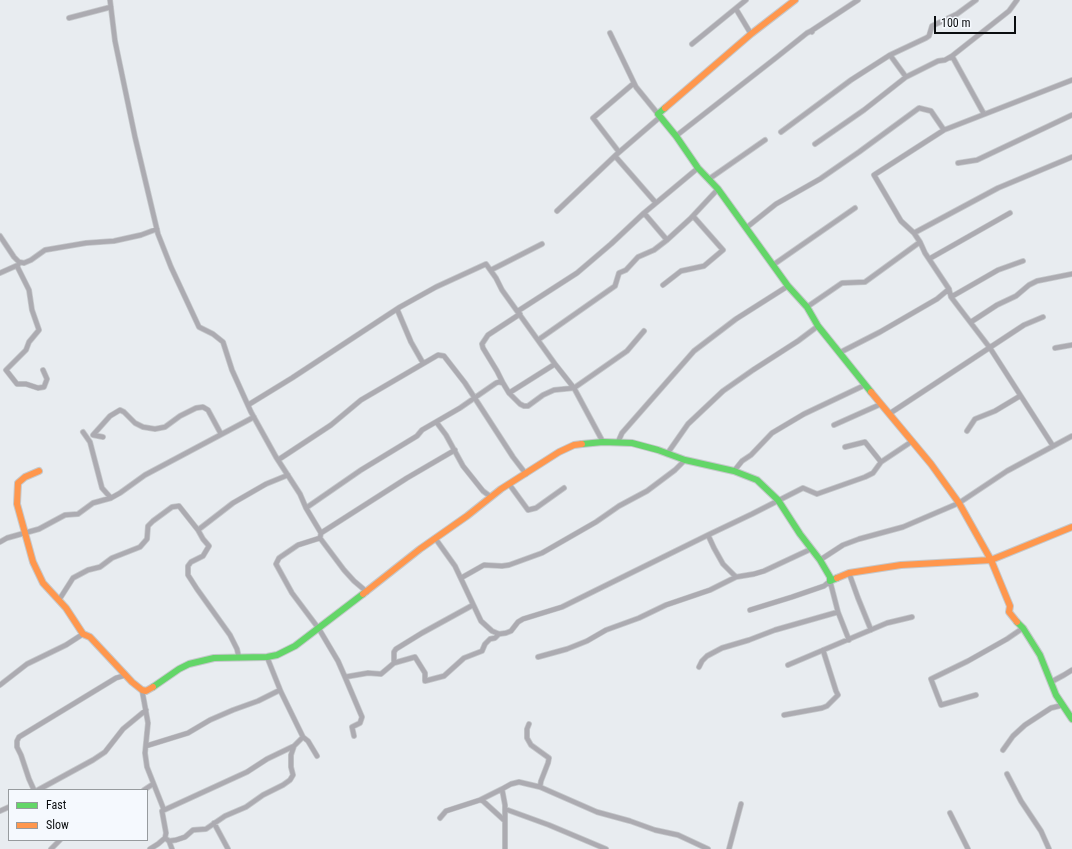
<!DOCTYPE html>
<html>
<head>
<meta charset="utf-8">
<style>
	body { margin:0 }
	#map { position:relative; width:1072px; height:849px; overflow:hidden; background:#e8ecf0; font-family:"Roboto Condensed",sans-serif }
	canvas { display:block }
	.legend { position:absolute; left:8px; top:789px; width:140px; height:52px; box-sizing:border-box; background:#f5f9fe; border:1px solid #979b9e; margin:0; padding:5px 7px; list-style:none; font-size:12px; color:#0a0d0f }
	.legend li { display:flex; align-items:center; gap:8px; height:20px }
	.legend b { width:20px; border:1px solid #979b9e }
	.scale { position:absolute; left:934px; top:16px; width:82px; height:18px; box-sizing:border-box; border:2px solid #0a0d0f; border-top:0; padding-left:5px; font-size:12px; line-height:14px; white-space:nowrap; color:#0a0d0f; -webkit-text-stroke:3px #f5f9fe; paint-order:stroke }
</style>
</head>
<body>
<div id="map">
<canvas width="1072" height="849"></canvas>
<ul class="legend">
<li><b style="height:5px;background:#63d668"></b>Fast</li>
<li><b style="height:5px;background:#ff974d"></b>Slow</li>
</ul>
<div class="scale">100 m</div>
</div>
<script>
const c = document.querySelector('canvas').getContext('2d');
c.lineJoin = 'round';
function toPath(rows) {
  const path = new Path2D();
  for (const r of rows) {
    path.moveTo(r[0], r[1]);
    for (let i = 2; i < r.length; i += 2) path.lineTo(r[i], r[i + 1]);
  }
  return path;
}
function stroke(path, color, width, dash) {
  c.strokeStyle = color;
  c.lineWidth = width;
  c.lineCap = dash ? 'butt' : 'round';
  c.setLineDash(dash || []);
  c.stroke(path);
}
const street = toPath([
	[110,0,115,41,135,137,158,234,171,267,199,327,213,334,223,342,232,370,251,412,276,457,300,494,306,508,321,533,320,538,344,570,354,581,367,592],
	[736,9,751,34],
	[69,18,111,7],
	[811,31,858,0],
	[610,33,636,87,658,114],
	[692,44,746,0],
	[890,55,926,38,929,36,932,26,957,14,976,0],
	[952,56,1009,11,1017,0],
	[944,130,874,175,901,221,914,233,920,242,925,253,949,289,951,297,990,348,1053,446],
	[781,132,851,80,890,55,906,77],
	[676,136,777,57,807,33,811,31,812,32],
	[815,144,864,110,906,77,938,61,945,60,952,56,984,114],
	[619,152,593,118,634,83],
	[615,156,656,203],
	[958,163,977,160,1072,115],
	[709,179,765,140],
	[557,211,617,154,660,117],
	[746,228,776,204,820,179,859,152,919,108,931,111,944,130,1072,80],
	[914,233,998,188,1072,157],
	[0,236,14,257,19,262,24,263,31,260,45,250,86,243,114,241,141,235,157,229],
	[667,240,644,213,698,168],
	[929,259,1010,213],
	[773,265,855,208],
	[17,266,29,290,32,310,39,330,29,342,26,350,6,370,17,384,26,384,38,388,44,387,47,379,43,370],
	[491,270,542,244],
	[0,273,18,265],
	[663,285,681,271,704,266,723,250,693,216],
	[951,297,998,270,1023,261],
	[807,307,842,283,865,282,920,242],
	[397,309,411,342,423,363],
	[518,311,577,273,611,244,644,213],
	[971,322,997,305,1016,296,1029,285,1037,281,1072,274],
	[538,340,615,286,619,273,626,270,638,257,654,250,667,240,690,219,718,189],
	[1055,348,1072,345],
	[839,353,880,332,937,299,949,289],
	[503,383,497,371,483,348,482,344,488,335,520,314],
	[509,393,520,404,524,406,528,406,543,395,554,390,574,388,627,351,644,331],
	[248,405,292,378,400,307,436,287,486,264,496,278,502,290,555,364,574,388,603,442],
	[889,414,1024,325,1043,317],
	[437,423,446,435,463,466,483,491,491,497],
	[834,425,881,404],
	[967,431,975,419,995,411,1020,396],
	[83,432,90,442,102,488,111,498],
	[103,437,93,435,110,416,120,410,124,412,135,423,143,427,155,429,165,427,180,416,196,408,203,407,208,410,221,434],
	[618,442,622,433,694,351,736,319,788,286],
	[845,447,865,442,881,462],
	[667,454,688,424,723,391,753,370,798,341,818,326],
	[278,460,331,425,361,400,438,355,444,356,465,383,513,457,526,474],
	[734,471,742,461,751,455,772,433,804,414,865,385],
	[509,484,528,510,536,508,564,488],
	[306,508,361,470,417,436,422,430,460,408,496,383,499,382,503,383,509,393,555,364],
	[321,533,407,478,455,450],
	[708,535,714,548,723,564,736,577],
	[320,538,298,545,279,558,276,564,292,593,319,629,338,661,345,677,368,673,381,674,394,663,394,652,396,649,422,633,473,605],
	[435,538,455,566,481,621,492,631,499,634,506,633,511,631,518,622,523,619,562,607,708,535,752,514,803,488,817,494,865,477,873,473,881,462,911,442],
	[0,542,7,538,39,529,65,515,78,514,93,503,111,498,120,493,145,475,254,417],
	[820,560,843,545,859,539,903,527,959,503,1007,471,1072,436],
	[849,573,858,598,871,630],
	[461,578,484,565,502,566,509,565,542,553,596,522,619,506,647,491,675,470,685,460],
	[59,600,73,578,88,570,100,567,112,558,140,547,147,539,148,526,153,521,172,507,179,506,198,530],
	[750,610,792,597,824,586,830,581],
	[838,612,849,640],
	[267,657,281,692,303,737,308,741,317,756],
	[538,657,567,649,587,641,606,630,639,618,666,605,710,590,736,577,754,574,764,571,811,549],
	[239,658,237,649,230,635,197,589,188,575,188,566,191,562,203,556,209,546,203,539,198,530,233,503,266,484,288,475],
	[394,663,415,657,425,673,425,681,444,676,464,658,482,651,485,644,490,639,495,638,499,634],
	[788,665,887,623,912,617],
	[699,667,702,661,707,656,722,648,749,640,775,630,838,612,830,581],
	[345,677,362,717,360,723,352,727,354,736],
	[1051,682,1064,675,1072,670],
	[0,685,27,664,66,645,83,634],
	[142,690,148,723,145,753,147,767,164,810],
	[976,695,941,705,931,679,968,661,1007,639,1023,628],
	[784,715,822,708,827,706,838,695,836,691,823,650],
	[529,724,527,729,527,738,531,745,549,758,548,763,541,781,540,787,597,812,630,821,655,830,678,835,708,849],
	[146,746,188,733,210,720,233,710,258,701,280,690],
	[1003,750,1013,736,1025,725,1051,708,1063,705],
	[1007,774,1021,801,1041,831,1049,849],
	[502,789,505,805,505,821],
	[34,790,29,779,21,755,17,747,17,741,19,737,116,678,126,675],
	[38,790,93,760,105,752,123,729,146,710],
	[144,790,153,784],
	[480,800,502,789,511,784,519,782,540,787],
	[505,809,549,825,606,849],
	[0,811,9,807],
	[950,813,968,849],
	[440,818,446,811,480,800,483,801,505,821,505,849],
	[214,823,228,849],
	[165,838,169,841,176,840,185,837,193,830,206,829,225,816,246,807,263,795,283,785,290,780,293,775,291,767,291,755,294,746],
	[169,841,172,849],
	[51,849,60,840],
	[150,849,158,844,165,838,166,833,162,811,247,772,267,759,294,746,303,737],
	[729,849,741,804]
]);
const fast = toPath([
	[665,108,658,114,676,136,698,168,718,189,788,286,807,307,818,326,871,392],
	[582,444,603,442,632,443,658,450,685,460,734,471,757,480,778,500,800,534,820,560,830,577,830,581,837,578],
	[1017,622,1023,628,1040,655,1056,695,1072,719],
	[153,687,179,669,189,664,214,658,267,657,277,655,295,646,363,594]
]);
const slow = toPath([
	[665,108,751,34,795,0],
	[871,392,931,464,959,503,991,560,1010,606,1009,612,1017,622],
	[39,471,25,477,18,483,17,504,33,562,43,583,66,608,83,634,90,637,132,682,142,690,146,691,153,687],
	[837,578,849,573,901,565,991,560,1072,527],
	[363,594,420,549,467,516,501,489,559,452,574,445,582,444]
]);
stroke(street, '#c5c8cb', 6);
stroke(fast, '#c5c8cb', 8);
stroke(slow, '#c5c8cb', 8);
stroke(street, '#acabb1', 4.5);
stroke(fast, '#63d668', 6);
stroke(slow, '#ff974d', 6);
</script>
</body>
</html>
